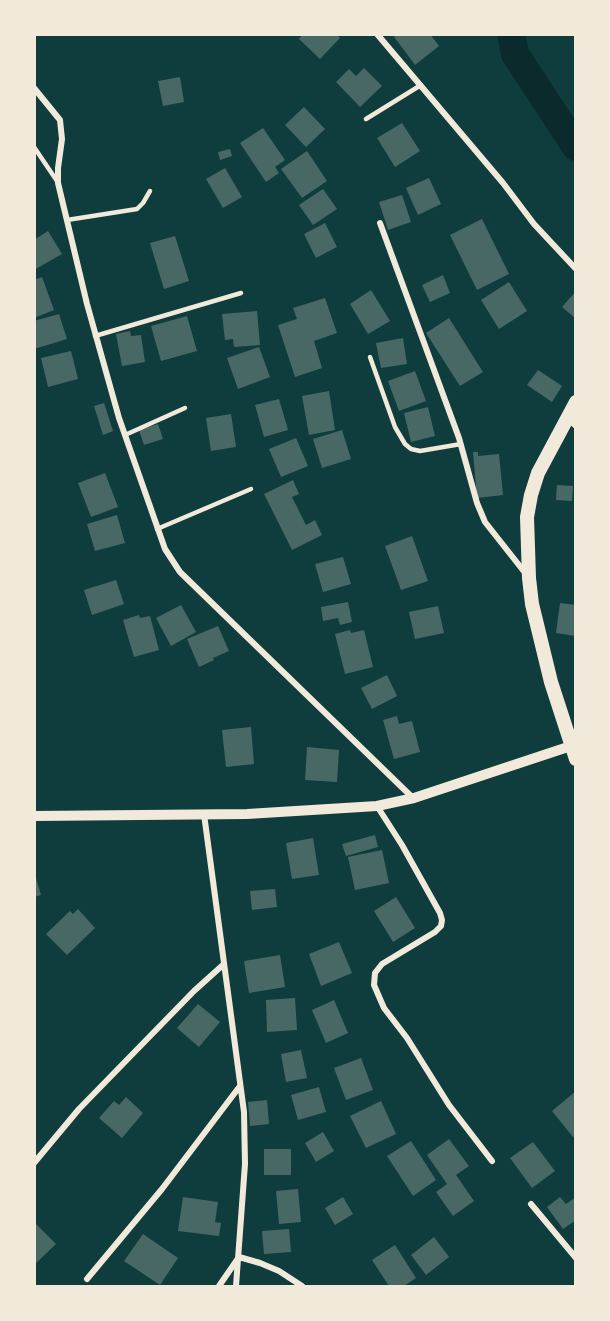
<!DOCTYPE html>
<html>
<head>
<meta charset="utf-8">
<style>
	body { margin:0 }
	#map { position:relative; width:610px; height:1321px; overflow:hidden; background:#0f3d3e; font-family:"Roboto Condensed",sans-serif }
	canvas { display:block }
	.frame { position:absolute; inset:0; border:36px solid #f1e9da; pointer-events:none }
</style>
</head>
<body>
<div id="map">
<canvas width="610" height="1321"></canvas>
<div class="frame"></div>
</div>
<script>
const c = document.querySelector('canvas').getContext('2d');
c.lineJoin = 'round';
function toPath(rows) {
  const path = new Path2D();
  for (const r of rows) {
    path.moveTo(r[0], r[1]);
    for (let i = 2; i < r.length; i += 2) path.lineTo(r[i], r[i + 1]);
  }
  return path;
}
function stroke(path, color, width, dash) {
  c.strokeStyle = color;
  c.lineWidth = width;
  c.lineCap = dash ? 'butt' : 'round';
  c.setLineDash(dash || []);
  c.stroke(path);
}
function paint(path, color) {
  c.fillStyle = color;
  c.fill(path, 'evenodd');
}
const river = toPath([
	[511,34,515,54,576,147]
]);
const building = toPath([
	[303,34,336,34,340,38,320,59,299,39],
	[392,34,430,34,439,46,415,65],
	[364,68,382,86,360,107,336,82,349,69,356,76],
	[180,77,184,102,163,106,158,81],
	[304,107,325,129,306,147,285,125],
	[402,123,420,151,395,167,377,138],
	[263,128,285,160,275,167,279,173,266,182,240,143],
	[230,149,232,156,220,160,218,152],
	[307,151,327,181,302,198,281,169],
	[225,168,242,197,223,208,206,179],
	[429,178,441,204,418,215,406,188],
	[323,189,337,209,313,225,299,205],
	[402,195,411,222,388,230,379,202],
	[482,219,509,274,477,290,450,235],
	[325,223,337,247,316,258,304,234],
	[48,231,62,254,34,270,34,240],
	[175,236,189,281,164,289,150,243],
	[443,275,450,293,430,302,422,285],
	[42,277,54,310,34,318,34,280],
	[509,282,527,311,499,329,481,300],
	[371,290,390,321,368,334,350,304],
	[576,291,576,319,562,307],
	[325,298,337,333,314,341,322,368,295,377,278,325,297,319,293,308],
	[257,311,260,345,234,347,233,339,225,340,222,314],
	[59,314,67,339,34,349,34,321],
	[187,316,197,351,161,361,151,326],
	[449,318,483,372,460,386,426,333],
	[130,331,131,336,141,335,145,362,122,366,116,334],
	[403,338,407,364,381,368,376,343],
	[259,347,270,377,238,389,227,358],
	[71,351,78,379,48,387,41,358],
	[538,370,562,386,552,402,527,385],
	[415,371,426,401,399,411,388,381],
	[329,391,335,430,309,435,302,396],
	[279,399,288,430,264,437,255,405],
	[104,403,113,431,103,435,94,406],
	[428,407,435,436,411,442,404,413],
	[231,414,236,447,211,451,206,418],
	[158,424,163,439,144,445,139,430],
	[342,430,351,459,322,468,313,439],
	[296,438,308,466,281,477,269,449],
	[473,452,478,452,478,456,499,454,503,495,477,498],
	[105,473,118,507,91,517,78,483],
	[293,480,299,494,292,497,306,525,315,520,322,535,292,550,264,494],
	[557,485,573,486,572,501,556,500],
	[117,515,125,543,95,551,87,524],
	[412,536,428,581,401,590,385,546],
	[343,557,351,584,323,592,315,564],
	[116,580,124,604,92,615,84,590],
	[348,602,352,622,340,625,338,618,323,621,321,607],
	[560,603,576,605,575,636,556,633],
	[181,605,196,632,171,646,156,618],
	[438,606,444,633,415,639,409,612],
	[139,615,140,618,150,616,159,650,134,657,123,620],
	[218,626,229,651,213,658,214,660,199,667,187,639],
	[350,630,351,633,364,630,373,667,345,674,335,634],
	[387,675,397,696,372,709,361,688],
	[397,716,399,724,412,721,420,752,394,759,383,720],
	[251,727,254,764,226,767,222,730],
	[307,747,339,750,337,782,305,780],
	[375,835,378,847,346,856,342,844],
	[313,838,319,875,292,879,286,843],
	[382,850,389,883,355,890,348,857],
	[34,871,41,895,34,897],
	[275,889,277,907,252,910,250,891],
	[396,897,415,928,393,942,374,911],
	[78,909,95,928,67,955,46,934,70,911,73,914],
	[339,942,352,973,321,986,309,954],
	[280,955,285,987,249,993,244,961],
	[295,998,297,1030,267,1032,266,1000],
	[334,1000,348,1033,326,1043,312,1010],
	[198,1004,220,1022,199,1047,177,1028],
	[301,1050,307,1078,286,1082,281,1054],
	[361,1058,373,1090,346,1100,334,1068],
	[319,1087,326,1112,298,1120,291,1095],
	[576,1091,576,1135,573,1137,552,1111],
	[126,1097,143,1113,122,1138,99,1118,114,1101,119,1105],
	[267,1100,269,1124,250,1126,248,1102],
	[381,1101,396,1134,366,1148,350,1116],
	[323,1132,334,1151,316,1162,305,1143],
	[449,1139,469,1166,456,1175,474,1201,453,1216,436,1192,447,1184,427,1155],
	[411,1141,436,1180,413,1196,387,1156],
	[533,1142,555,1171,532,1188,510,1158],
	[264,1149,291,1149,291,1175,264,1175],
	[298,1189,301,1222,279,1224,276,1191],
	[183,1197,218,1202,215,1222,221,1223,219,1236,178,1231],
	[343,1197,353,1214,335,1225,325,1208],
	[560,1197,566,1204,576,1197,576,1220,563,1229,547,1207],
	[34,1222,56,1244,34,1265],
	[289,1229,291,1252,264,1254,262,1231],
	[143,1234,178,1258,160,1285,124,1261],
	[434,1237,449,1257,426,1275,411,1255],
	[395,1245,416,1278,404,1286,389,1286,372,1260]
]);
const service = toPath([
	[366,119,421,85],
	[34,147,57,181],
	[67,220,137,209,143,203,150,191],
	[95,336,241,293],
	[370,357,395,427,405,444,411,449,420,451,461,444],
	[125,435,185,408],
	[157,529,251,489]
]);
const minor = toPath([
	[377,34,503,183,534,224,576,269],
	[34,88,60,120,62,139,58,168,58,183,87,304,119,418,165,549,180,572,413,798],
	[380,223,459,438,477,503,485,522,526,574],
	[567,418,576,426],
	[377,806,402,845,440,913,442,920,441,926,435,932,382,964,375,973,374,985,384,1008,407,1038,449,1105,492,1161],
	[204,814,244,1112,245,1164,236,1286],
	[34,1163,79,1109,194,991,224,964],
	[531,1204,576,1258],
	[87,1279,162,1189,240,1086],
	[219,1286,239,1257,260,1263,279,1271,302,1286]
]);
const tertiary = toPath([
	[34,816,247,814,377,806,414,798,571,746]
]);
const primary = toPath([
	[576,402,538,473,531,495,527,517,529,578,532,604,551,682,576,759]
]);
stroke(river, '#0a2a2b', 28);
paint(building, '#486865');
stroke(service, '#f1e9da', 4.5);
stroke(minor, '#f1e9da', 6);
stroke(tertiary, '#f1e9da', 10);
stroke(primary, '#f1e9da', 14);
</script>
</body>
</html>
